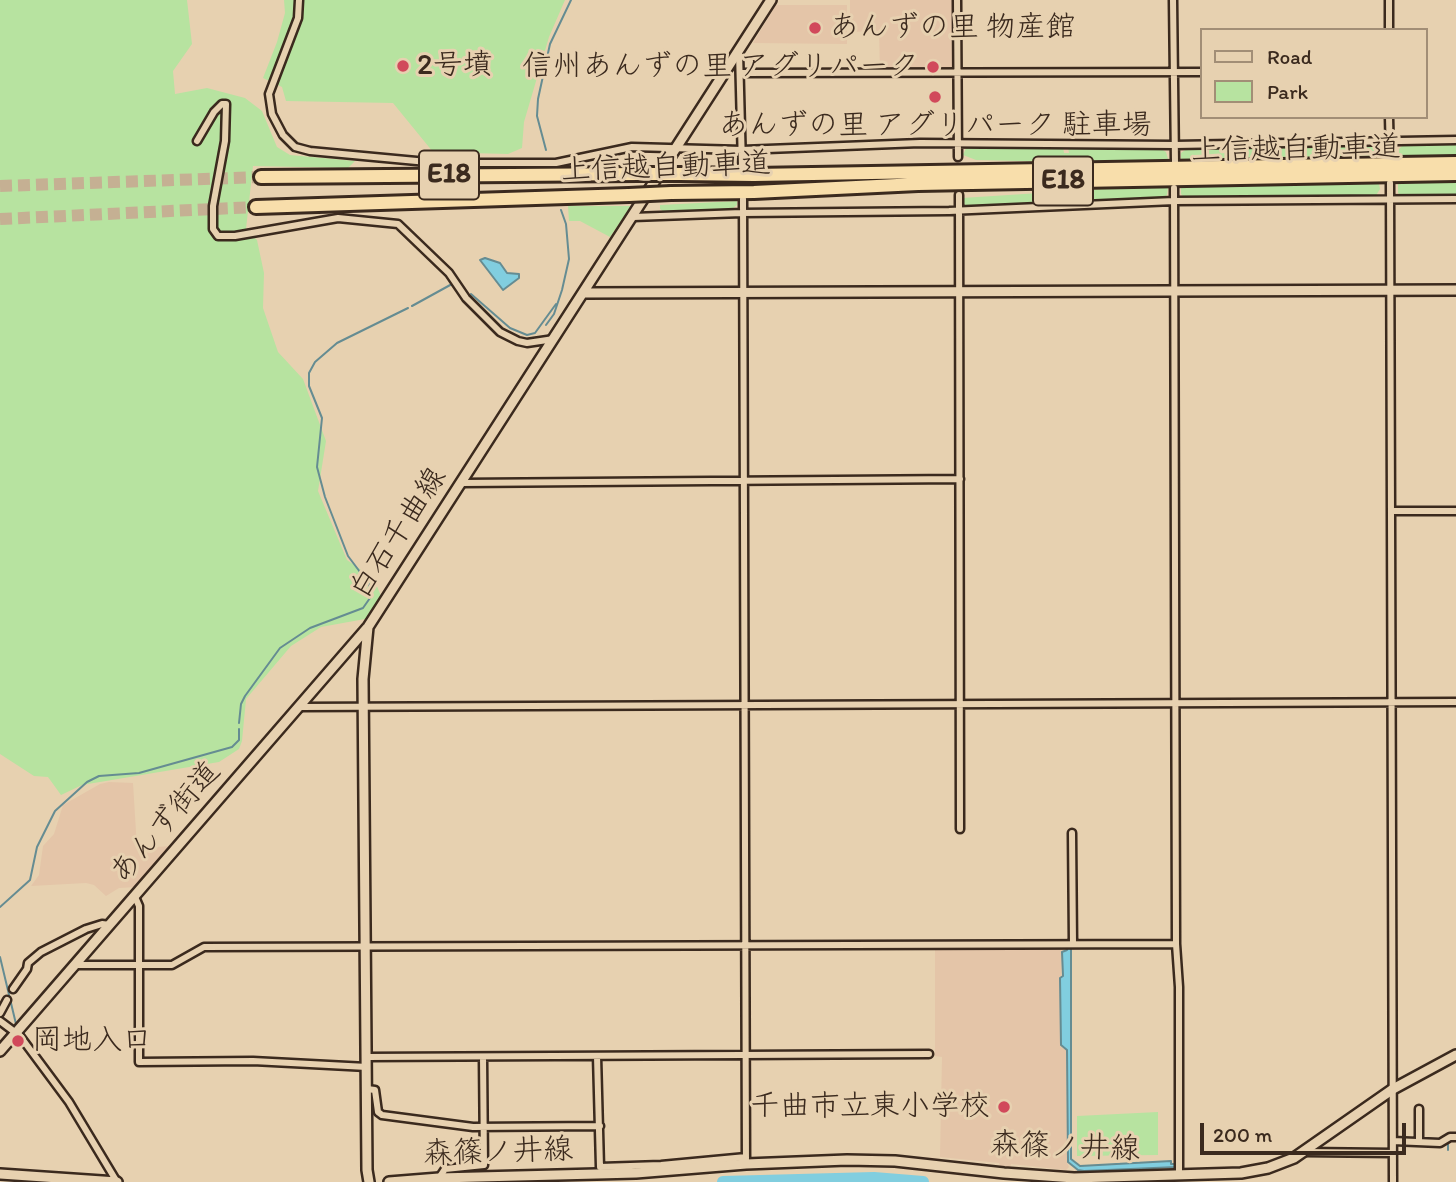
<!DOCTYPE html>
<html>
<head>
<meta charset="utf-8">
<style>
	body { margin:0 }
	#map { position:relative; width:1456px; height:1182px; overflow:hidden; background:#e7d1b0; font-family:Itim,sans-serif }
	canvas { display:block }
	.legend { position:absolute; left:1200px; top:28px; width:228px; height:91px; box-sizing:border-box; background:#e7d1b0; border:2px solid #a28e76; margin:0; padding:9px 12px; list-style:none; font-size:21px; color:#3b2a1e }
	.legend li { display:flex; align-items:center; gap:14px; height:35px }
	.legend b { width:35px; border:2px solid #a28e76 }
	.scale { position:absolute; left:1200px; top:1123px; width:206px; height:32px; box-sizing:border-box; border:4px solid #3b2a1e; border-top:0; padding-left:9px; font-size:21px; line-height:24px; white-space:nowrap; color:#3b2a1e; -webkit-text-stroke:5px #e7d1b0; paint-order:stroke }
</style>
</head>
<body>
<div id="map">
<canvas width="1456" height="1182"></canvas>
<ul class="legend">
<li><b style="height:9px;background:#e7d1b0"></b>Road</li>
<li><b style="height:19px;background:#b7e3a0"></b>Park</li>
</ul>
<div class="scale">200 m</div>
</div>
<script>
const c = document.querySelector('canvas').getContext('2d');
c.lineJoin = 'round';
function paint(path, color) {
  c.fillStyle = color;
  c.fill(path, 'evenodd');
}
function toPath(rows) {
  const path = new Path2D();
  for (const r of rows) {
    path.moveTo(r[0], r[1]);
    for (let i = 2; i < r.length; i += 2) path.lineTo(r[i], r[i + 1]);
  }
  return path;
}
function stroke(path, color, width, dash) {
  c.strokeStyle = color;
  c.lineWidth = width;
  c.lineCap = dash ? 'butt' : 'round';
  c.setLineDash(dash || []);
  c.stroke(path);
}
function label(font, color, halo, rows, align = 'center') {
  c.font = font + ' Itim,"Klee One",sans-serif';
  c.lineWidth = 6;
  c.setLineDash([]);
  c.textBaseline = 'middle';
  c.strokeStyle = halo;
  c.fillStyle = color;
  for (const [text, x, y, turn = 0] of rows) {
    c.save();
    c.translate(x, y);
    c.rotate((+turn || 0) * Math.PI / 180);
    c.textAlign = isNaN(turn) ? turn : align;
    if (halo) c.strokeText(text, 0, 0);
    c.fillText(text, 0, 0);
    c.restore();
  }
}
const built = toPath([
	[850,0,955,0,953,71,880,71,879,31,850,32],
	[776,5,847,5,847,44,753,43],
	[109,782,133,783,137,848,173,846,137,887,119,888,106,896,94,885,86,883,31,886,39,875,43,846,54,834,63,805,100,784],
	[1062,947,1060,1046,1066,1050,1067,1162,1069,1167,1066,1170,1011,1164,1010,1168,1000,1166,999,1163,940,1157,942,1057,935,1056,935,950]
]);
const green = toPath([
	[0,0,187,0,192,44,173,71,175,94,207,88,245,98,262,111,277,147,290,155,355,161,348,168,253,166,246,229,257,240,264,273,263,308,278,352,303,379,326,441,318,491,347,560,374,579,381,596,365,619,321,627,291,646,246,699,242,741,239,749,219,762,82,785,61,795,48,777,34,776,0,754],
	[284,0,565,0,549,37,524,122,522,148,508,154,433,152,393,103,286,101,282,87,263,78,277,42,285,13],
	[1456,141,1456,155,1399,156,1399,149,1405,143],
	[1376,144,1380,149,1380,157,1183,161,1181,158,1181,153,1188,148,1279,146,1279,149,1282,149,1282,145],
	[967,146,1063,147,1064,153,1069,153,1068,147,1159,148,1166,152,1168,159,1166,161,1105,163,976,160,963,155],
	[1456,181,1456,196,1403,197,1398,193,1398,182],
	[1373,182,1379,184,1380,189,1375,197,1185,198,1181,194,1181,186],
	[1148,186,1168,188,1167,195,1162,199,1103,199,968,206,965,205,962,198],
	[737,201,737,205,729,211,667,214,660,209,660,205],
	[568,206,631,206,610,237,580,221,569,221],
	[1158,1112,1158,1155,1077,1156,1077,1116]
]);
const water = toPath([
	[485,258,500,263,507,273,519,274,519,278,503,290,480,260,485,258],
	[1071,946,1071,1159,1080,1166,1171,1161,1171,1164,1177,1164,1177,1167,1084,1171,1078,1170,1068,1162,1067,1050,1061,1045,1060,978,1063,976,1062,952,1067,950,1067,947,1071,946]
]);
const stream = toPath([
	[546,150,537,116,538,99,550,44,571,0],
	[471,294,510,328,527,335,535,333,556,304],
	[412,306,452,284],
	[546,325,554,314,562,290,569,259,566,224,561,210],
	[239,723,241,704,245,696,280,648,310,628,363,608,370,598,369,584,348,556,325,497,317,467,322,418,309,386,309,373,315,362,337,343,408,308],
	[0,907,30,880,37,847,55,811,87,782,99,776,139,773,232,747,239,740,239,729],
	[0,957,16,1024],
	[1448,1150,1448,1140]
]);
const river = toPath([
	[723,1182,874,1178,923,1182]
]);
const highwayTunnel = toPath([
	[0,186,261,177],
	[0,219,256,207]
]);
const street = toPath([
	[299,0,298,18,269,94,272,114,283,135,295,147,310,151,438,163,556,163,632,147,742,150,920,143,1175,145,1456,140],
	[957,0,958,157],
	[1173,0,1175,162],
	[1389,0,1389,30],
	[739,52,742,166],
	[740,73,1202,72],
	[1389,117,1390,158],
	[197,141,214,112,222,104,226,104,225,141,213,206,213,229,218,236,235,236,338,218,398,224,449,273,466,298,500,332,518,341,527,343,554,339],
	[1390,183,1393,1182],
	[1174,188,1176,944,1179,987,1179,1174],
	[959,195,960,829],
	[743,199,746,1164],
	[633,217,742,213,949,211,1174,201,1456,199],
	[462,483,960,479],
	[1391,511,1456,511],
	[300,707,1456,702],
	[1072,833,1073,944],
	[135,897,139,906,139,1062,253,1061,367,1067],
	[76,965,172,965,204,947,1176,944],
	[13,989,27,969,28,963,41,952,86,929,102,924,110,925],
	[0,1013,7,1000],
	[0,1021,20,1036,69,1102,117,1182],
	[597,1056,600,1167,661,1165,746,1157],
	[367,1057,929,1054],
	[367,1089,375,1090,378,1112,382,1115,473,1127,600,1126],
	[1393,1141,1440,1143,1450,1137,1456,1137],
	[1419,1142,1419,1109],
	[1305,1152,1393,1153],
	[439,1178,445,1169,484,1165,483,1057]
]);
const secondary = toPath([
	[585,293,1456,290],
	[0,1051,367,628],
	[0,1174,117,1182],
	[369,1182,367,1170,363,679,368,627,771,0],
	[389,1182,439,1178,636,1173,746,1164,847,1160,895,1161,1004,1173,1074,1178,1241,1173,1268,1168,1294,1158,1393,1089,1456,1055]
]);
const highway = toPath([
	[680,174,754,175,1456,163],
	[261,177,638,174],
	[671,193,754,192,918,184,1456,174],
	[256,207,629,195]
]);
const highwayBridge = toPath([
	[638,174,680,174],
	[629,195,671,193]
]);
const markers = [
	[815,28,7,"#d1495b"],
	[403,66,7,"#d1495b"],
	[933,67,7,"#d1495b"],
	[935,97,7,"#d1495b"],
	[18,1041,7,"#d1495b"],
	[1004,1107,7,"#d1495b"]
];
const shields = [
	[449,175,60],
	[1063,181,60]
];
const shieldNames = [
	["E18",449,175],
	["E18",1063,181]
];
const poiNames = [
	["あんずの里 物産館",829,28],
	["2号墳",417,66],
	["信州あんずの里 アグリパーク",919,67,"right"],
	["あんずの里 アグリパーク 駐車場",935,126,"center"],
	["岡地入口",32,1041],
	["千曲市立東小学校",990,1107,"right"]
];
const streetNames = [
	["上信越自動車道",1296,150,-1],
	["上信越自動車道",666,168,-2],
	["白石千曲線",399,534,-57],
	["あんず街道",166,823,-49],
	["森篠ノ井線",1065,1148,2],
	["森篠ノ井線",498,1153,-2]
];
paint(built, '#e4c5a8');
paint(green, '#b7e3a0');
paint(water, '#81cedf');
stroke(water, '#658c92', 2);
stroke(stream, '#658c92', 2);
stroke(river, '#81cedf', 12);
stroke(highwayTunnel, '#c5b093', 12, [12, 6]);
stroke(street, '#3b2a1e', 11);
stroke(secondary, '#3b2a1e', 14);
stroke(highway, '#3b2a1e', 18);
stroke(street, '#e7d1b0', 6);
stroke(secondary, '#e7d1b0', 9);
stroke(highway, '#f8deab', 12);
stroke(highwayBridge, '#3b2a1e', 18, []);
stroke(highwayBridge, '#f8deab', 12);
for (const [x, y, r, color] of markers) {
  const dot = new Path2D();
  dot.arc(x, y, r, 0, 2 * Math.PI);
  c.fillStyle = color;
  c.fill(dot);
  stroke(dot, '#e7d1b0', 2.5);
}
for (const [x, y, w] of shields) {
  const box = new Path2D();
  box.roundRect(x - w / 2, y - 24.5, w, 49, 5);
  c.fillStyle = '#e7d1b0';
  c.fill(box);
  stroke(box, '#3b2a1e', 2);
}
label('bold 28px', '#3b2a1e', null, shieldNames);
label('30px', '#3b2a1e', '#e7d1b0', poiNames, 'left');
label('30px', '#3b2a1e', '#e7d1b0', streetNames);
</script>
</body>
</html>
